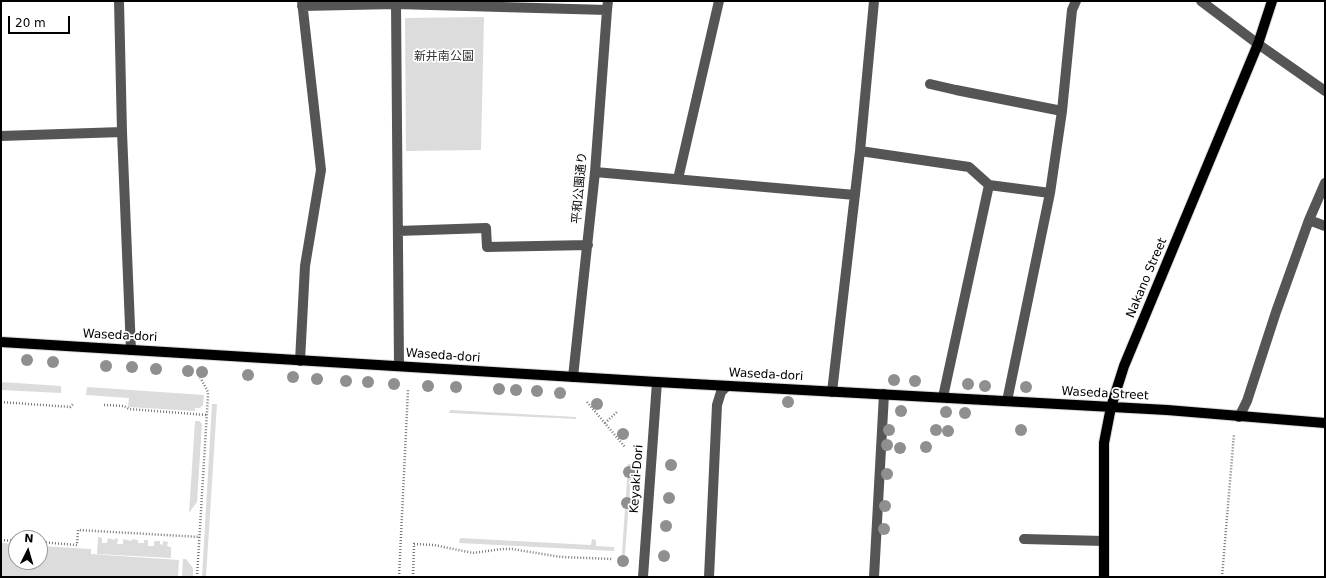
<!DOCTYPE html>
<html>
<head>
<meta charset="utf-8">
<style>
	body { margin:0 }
	#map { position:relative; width:1326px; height:578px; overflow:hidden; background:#fff; font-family:"DejaVu Sans",sans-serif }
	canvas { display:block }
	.frame { position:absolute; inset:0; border:2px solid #000; pointer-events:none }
	.north { position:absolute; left:8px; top:530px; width:40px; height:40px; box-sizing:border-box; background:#fff; border:1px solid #999; border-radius:50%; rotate:5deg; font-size:11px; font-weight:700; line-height:16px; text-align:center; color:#000 }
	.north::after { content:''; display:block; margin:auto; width:14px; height:18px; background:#000; clip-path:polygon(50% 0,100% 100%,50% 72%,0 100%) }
	.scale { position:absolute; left:8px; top:16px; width:62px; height:18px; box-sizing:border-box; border:2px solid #000; border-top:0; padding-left:5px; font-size:12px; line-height:14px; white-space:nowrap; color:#000; -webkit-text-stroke:3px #fff; paint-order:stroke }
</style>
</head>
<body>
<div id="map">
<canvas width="1326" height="578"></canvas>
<div class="frame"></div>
<div class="north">N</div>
<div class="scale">20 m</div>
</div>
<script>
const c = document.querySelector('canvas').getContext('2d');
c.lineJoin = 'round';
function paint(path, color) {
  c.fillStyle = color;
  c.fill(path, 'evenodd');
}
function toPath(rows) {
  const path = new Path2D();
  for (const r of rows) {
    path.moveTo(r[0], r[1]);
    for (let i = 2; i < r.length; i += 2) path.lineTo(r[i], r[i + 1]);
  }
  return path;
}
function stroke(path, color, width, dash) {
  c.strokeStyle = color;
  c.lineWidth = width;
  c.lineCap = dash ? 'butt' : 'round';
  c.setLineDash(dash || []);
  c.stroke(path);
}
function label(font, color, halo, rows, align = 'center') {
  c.font = font + ' "DejaVu Sans","Noto Sans JP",sans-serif';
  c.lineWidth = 3.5;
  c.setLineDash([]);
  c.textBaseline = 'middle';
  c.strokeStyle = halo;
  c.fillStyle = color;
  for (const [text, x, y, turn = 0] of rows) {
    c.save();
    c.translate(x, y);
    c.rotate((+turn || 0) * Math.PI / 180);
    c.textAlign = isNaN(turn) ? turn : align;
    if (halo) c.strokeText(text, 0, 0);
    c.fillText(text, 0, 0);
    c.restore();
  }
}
const green = toPath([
	[484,17,481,150,406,151,405,18],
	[1,382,61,386,61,393,1,390],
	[87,387,204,395,203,405,200,408,195,408,195,411,128,407,129,398,86,395],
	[212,404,217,404,206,577,202,577],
	[450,410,576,417,576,419,449,413],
	[195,421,199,421,202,424,197,502,189,513],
	[628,464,632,464,624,567,621,567],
	[98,537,102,538,102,543,107,543,108,538,115,540,115,538,118,539,117,544,123,544,123,539,132,541,132,539,138,540,138,543,144,543,144,540,148,540,148,546,154,546,154,541,160,541,160,544,163,545,163,541,168,542,167,546,171,547,171,558,97,554],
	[460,538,591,545,592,539,596,540,596,546,614,547,614,551,459,543],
	[1,543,16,544,16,562,40,562,40,546,91,549,91,554,179,560,178,577,1,577],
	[183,559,186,559,193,568,193,577,182,577]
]);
const path = toPath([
	[1,402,70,407,74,403],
	[587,402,625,447],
	[104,405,124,406,129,409,207,415],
	[605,423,618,411],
	[1,540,16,541],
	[40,542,77,545,78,530,200,537],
	[197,577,208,395,208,392,200,377],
	[399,577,408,390],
	[413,577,414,544,434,545,473,553,502,549,512,549,561,557,613,559],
	[1222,577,1234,434]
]);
const minor = toPath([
	[119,1,122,132,131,350],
	[1201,1,1258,44,1325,91],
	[396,4,399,366],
	[302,6,396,4,607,10],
	[930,84,956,90,1062,111],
	[1,136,122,132],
	[860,151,969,167,989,185],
	[595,172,855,195],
	[678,179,719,1],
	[1309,220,1325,226],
	[398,231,486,228,487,247,588,245],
	[300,361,305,266,321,170,302,1],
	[573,377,595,172,607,10,608,1],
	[832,392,860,151,874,1],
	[943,397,989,185,1050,193],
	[1007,401,1050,193,1062,111,1072,10,1076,1],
	[1239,417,1247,401,1276,312,1309,220,1325,183],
	[1024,539,1104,541],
	[643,577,657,382],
	[709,577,717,405,721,392,727,386],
	[874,577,884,394]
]);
const major = toPath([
	[1,342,657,382,1167,410,1325,423],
	[1104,577,1104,443,1111,407,1124,366,1258,44,1272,1]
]);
const trees = [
	[27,360],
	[53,362],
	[106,366],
	[132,367],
	[156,369],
	[188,371],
	[202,372],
	[248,375],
	[293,377],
	[317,379],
	[894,380],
	[346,381],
	[915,381],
	[368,382],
	[394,384],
	[968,384],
	[428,386],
	[985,386],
	[456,387],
	[1026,387],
	[499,389],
	[516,390],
	[537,391],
	[560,393],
	[788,402],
	[597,404],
	[901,411],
	[946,412],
	[965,413],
	[889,430],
	[936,430],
	[1021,430],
	[948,431],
	[623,434],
	[887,445],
	[926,447],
	[900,448],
	[671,465],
	[629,472],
	[887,474],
	[669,498],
	[627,503],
	[885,506],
	[666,526],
	[884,529],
	[664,556],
	[623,561]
];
const parkNames = [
	["新井南公園",444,57]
];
const streetNames = [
	["平和公園通り",580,188,-85],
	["Nakano Street",1147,278,-67],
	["Waseda-dori",120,336,3],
	["Waseda-dori",443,356,4],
	["Waseda-dori",766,375,3],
	["Waseda Street",1105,394,3],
	["Keyaki-Dori",637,479,-86]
];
paint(green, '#dcdcdc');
stroke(major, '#dbdbdb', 12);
stroke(path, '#777', 2.5, [1, 2]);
stroke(minor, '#555', 10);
stroke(major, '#000', 10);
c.fillStyle = '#8f8f8f';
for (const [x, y] of trees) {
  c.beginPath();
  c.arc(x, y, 6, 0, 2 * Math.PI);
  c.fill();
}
label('12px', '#333', '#fff', parkNames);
label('12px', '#000', '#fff', streetNames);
</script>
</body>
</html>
